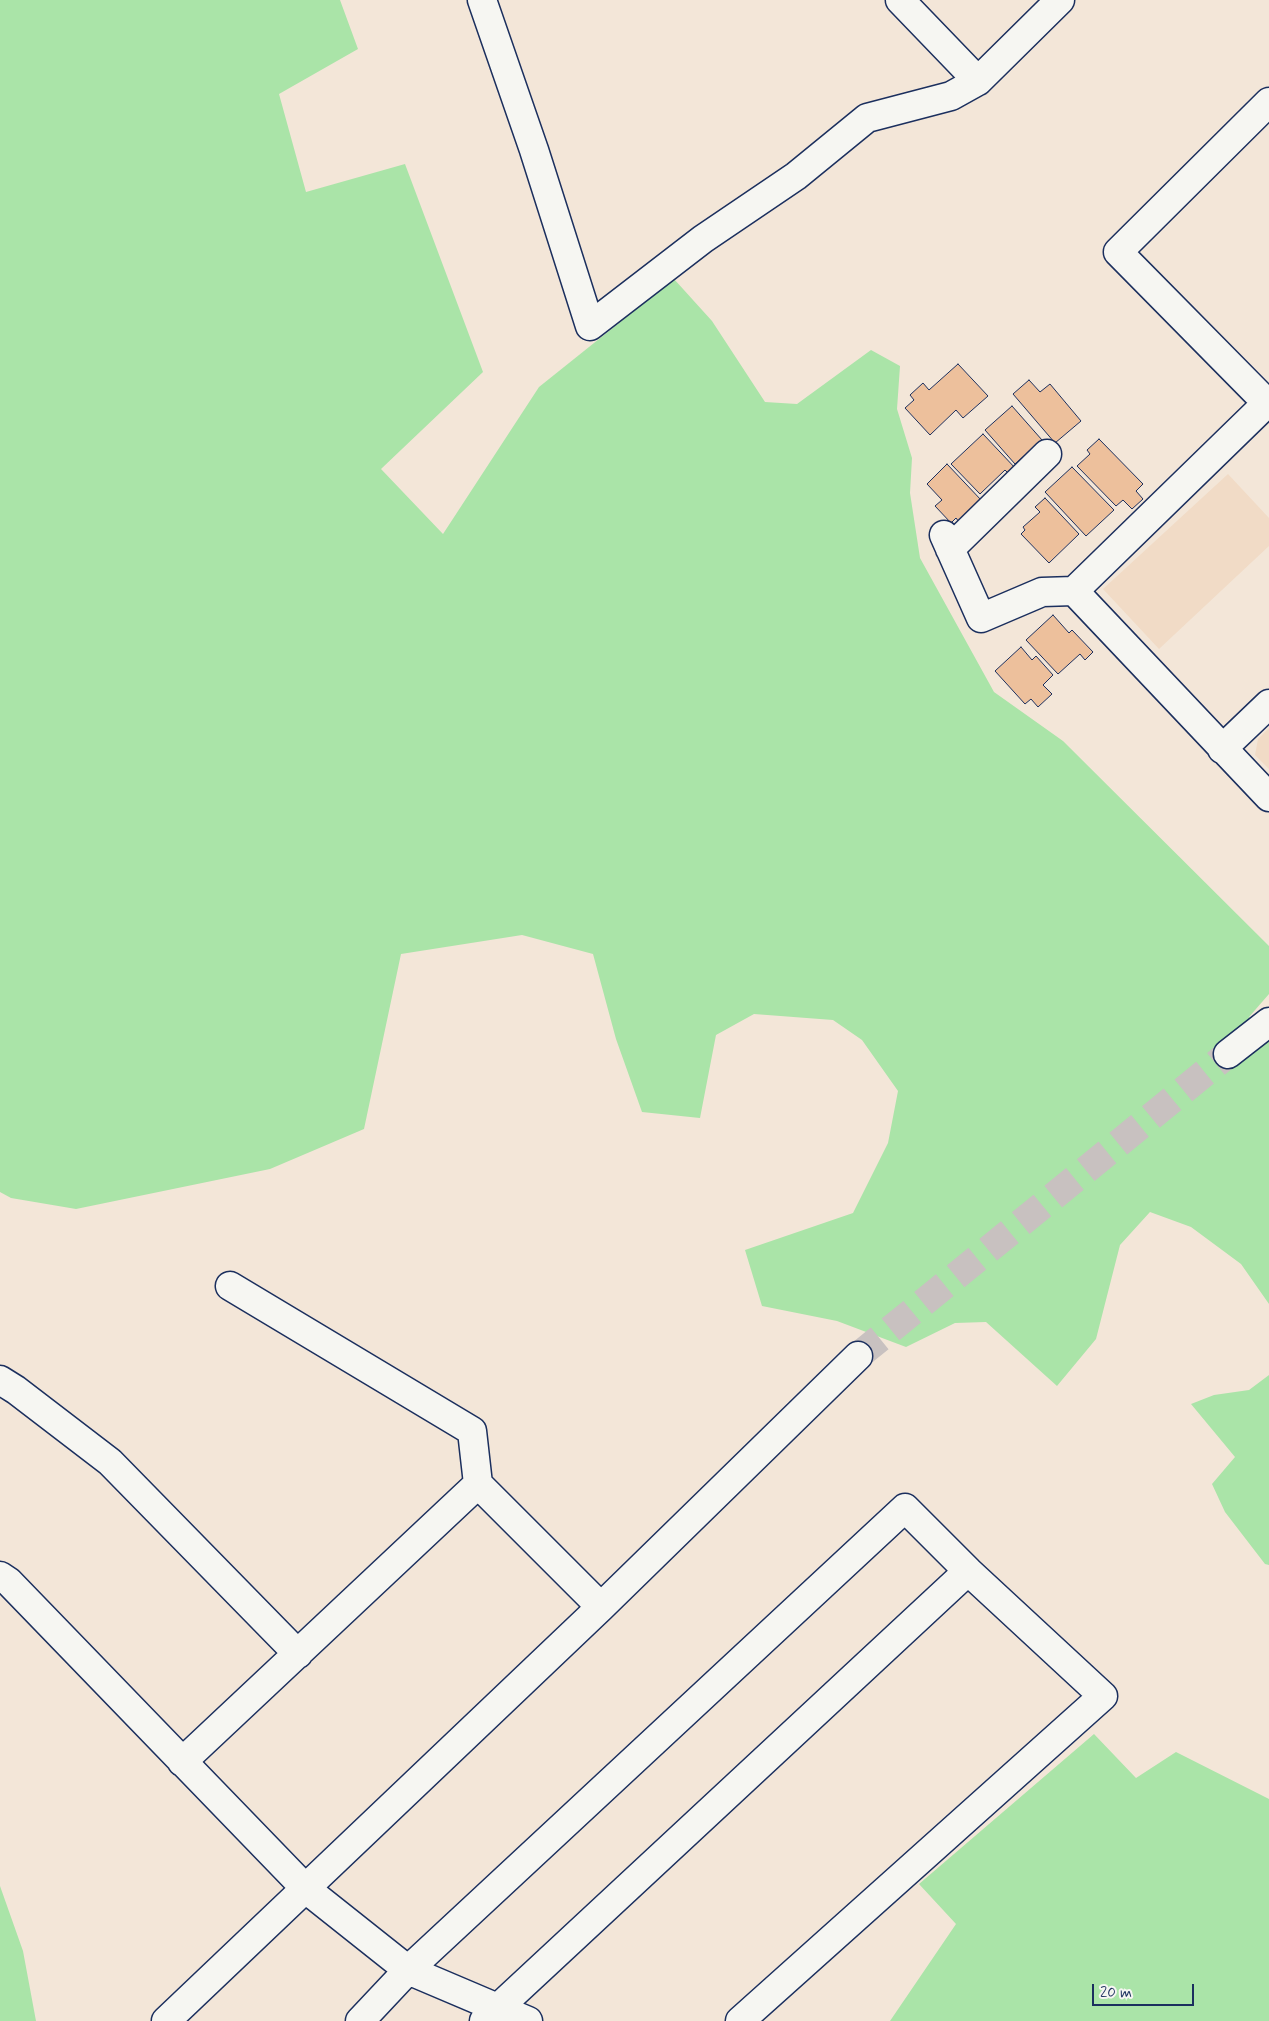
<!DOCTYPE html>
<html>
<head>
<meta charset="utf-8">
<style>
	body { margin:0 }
	#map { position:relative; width:1269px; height:2021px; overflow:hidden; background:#f3e6d8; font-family:Mynerve,sans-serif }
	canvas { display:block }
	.scale { position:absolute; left:1092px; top:1984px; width:102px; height:22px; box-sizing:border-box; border:2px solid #1b2f5e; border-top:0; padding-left:6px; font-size:15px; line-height:18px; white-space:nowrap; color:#1b2f5e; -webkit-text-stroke:4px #f6f6f2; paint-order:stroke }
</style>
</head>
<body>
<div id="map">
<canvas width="1269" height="2021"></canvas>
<div class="scale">20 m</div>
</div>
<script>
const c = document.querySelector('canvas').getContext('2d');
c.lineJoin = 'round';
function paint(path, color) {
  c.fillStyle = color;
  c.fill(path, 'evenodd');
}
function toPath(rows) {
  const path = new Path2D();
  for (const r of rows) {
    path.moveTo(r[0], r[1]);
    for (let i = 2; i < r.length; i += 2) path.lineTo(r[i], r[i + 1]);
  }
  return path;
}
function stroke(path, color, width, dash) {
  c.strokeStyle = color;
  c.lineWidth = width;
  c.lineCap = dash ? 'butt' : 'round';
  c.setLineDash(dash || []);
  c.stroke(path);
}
const built = toPath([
	[1228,474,1269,518,1269,546,1159,649,1103,589],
	[1269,728,1269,769,1255,755,1258,739]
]);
const green = toPath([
	[0,0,340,0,358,49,279,94,306,192,405,164,483,372,381,469,443,534,539,387,674,279,712,321,765,402,797,404,871,350,900,366,897,409,912,458,910,493,920,558,994,692,1063,741,1269,946,1269,994,1249,1017,1269,1037,1269,1304,1241,1264,1191,1227,1150,1212,1120,1245,1096,1339,1057,1386,986,1322,955,1323,906,1347,837,1321,762,1306,745,1250,853,1213,888,1143,898,1091,862,1040,833,1020,754,1014,716,1035,700,1118,642,1112,616,1039,593,954,522,935,401,954,364,1129,270,1169,76,1209,11,1198,0,1192],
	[1269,1375,1269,1565,1265,1564,1225,1512,1212,1484,1235,1457,1191,1404,1214,1395,1249,1390],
	[1094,1734,1136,1778,1176,1752,1269,1799,1269,2021,890,2021,956,1924,919,1884],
	[0,1886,23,1951,36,2021,0,2021]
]);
const building = toPath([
	[958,364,988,396,963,418,956,410,930,435,905,408,914,400,910,395,923,383,929,390,958,364],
	[1029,380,1040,392,1050,384,1081,421,1055,443,1013,394,1029,380],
	[1012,406,1042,440,1015,464,985,430,1012,406],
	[983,434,1017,470,1011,476,1005,470,980,494,951,464,983,434],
	[1099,439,1143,484,1136,491,1143,499,1132,509,1123,500,1116,506,1077,466,1090,454,1087,450,1099,439],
	[947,464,982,501,959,522,956,518,951,523,935,506,942,500,927,484,947,464],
	[1072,467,1114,510,1086,536,1045,492,1072,467],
	[1045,498,1079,534,1049,563,1021,534,1025,530,1023,527,1040,512,1035,507,1045,498],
	[1053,615,1069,633,1072,630,1093,652,1085,660,1080,654,1058,674,1026,640,1053,615],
	[1021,647,1032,660,1036,656,1053,675,1043,685,1052,694,1038,707,1031,699,1025,704,995,671,1021,647]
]);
const minorTunnel = toPath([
	[858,1356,1228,1054]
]);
const minor = toPath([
	[482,0,534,150,590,326,703,239,796,176,867,118,951,96,978,81,1060,0],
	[900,0,978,81],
	[1269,102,1118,252,1267,403,1074,591,1269,797],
	[944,535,981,618,1042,592,1074,591],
	[950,549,1047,454],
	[1222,749,1269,704],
	[1228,1054,1269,1022],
	[230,1286,472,1431,478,1484],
	[0,1380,16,1390,110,1462,298,1654],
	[0,1576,9,1582,306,1889,408,1970,528,2021],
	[182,1762,478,1484,601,1607],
	[166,2021,601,1607,858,1356],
	[360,2021,408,1970,905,1508,968,1571,484,2021],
	[740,2021,1103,1696,968,1571]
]);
paint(built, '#f1dbc6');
paint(green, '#aae4a8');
paint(building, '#edc09c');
stroke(building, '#1b2f5e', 1);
stroke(minorTunnel, '#c8c1c0', 28, [28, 14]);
stroke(minor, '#1b2f5e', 31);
stroke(minor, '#f6f6f2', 28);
</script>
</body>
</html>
